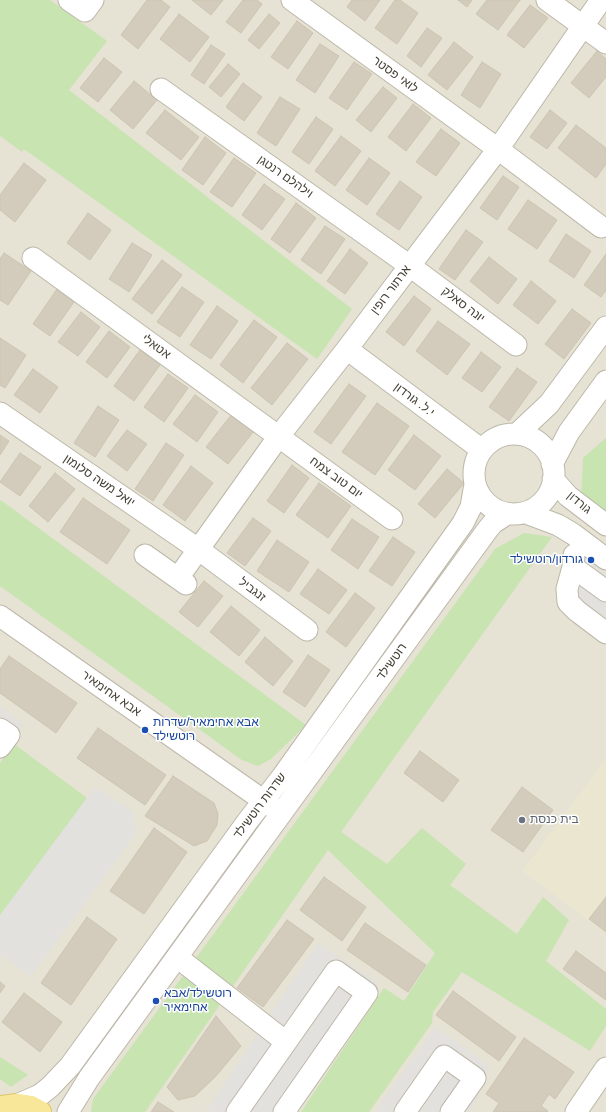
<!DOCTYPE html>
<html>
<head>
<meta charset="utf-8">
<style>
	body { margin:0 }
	canvas { display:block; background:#f2f0e6 }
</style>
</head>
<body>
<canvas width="606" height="1112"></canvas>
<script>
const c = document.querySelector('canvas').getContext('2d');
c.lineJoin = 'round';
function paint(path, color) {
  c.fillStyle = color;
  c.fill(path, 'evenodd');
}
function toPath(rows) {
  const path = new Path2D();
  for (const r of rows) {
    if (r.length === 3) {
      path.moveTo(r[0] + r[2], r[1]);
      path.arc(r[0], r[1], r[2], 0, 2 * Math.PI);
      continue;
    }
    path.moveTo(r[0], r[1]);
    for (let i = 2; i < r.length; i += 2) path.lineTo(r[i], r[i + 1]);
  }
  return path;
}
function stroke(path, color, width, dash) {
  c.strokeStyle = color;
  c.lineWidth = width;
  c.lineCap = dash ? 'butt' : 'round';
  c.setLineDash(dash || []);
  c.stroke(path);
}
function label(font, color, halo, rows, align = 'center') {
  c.font = font + ' Helvetica,"Noto Sans Hebrew",sans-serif';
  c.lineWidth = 3;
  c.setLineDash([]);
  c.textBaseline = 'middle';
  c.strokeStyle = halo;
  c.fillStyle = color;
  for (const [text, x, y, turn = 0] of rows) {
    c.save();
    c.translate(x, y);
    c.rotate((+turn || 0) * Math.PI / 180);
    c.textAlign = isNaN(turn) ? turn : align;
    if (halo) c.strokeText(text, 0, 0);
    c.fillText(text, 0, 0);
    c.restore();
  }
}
const residential = toPath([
	[0,0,606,0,606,1112,0,1112]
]);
const education = toPath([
	[606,758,606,934,522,871]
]);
const green = toPath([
	[0,0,50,0,107,41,69,90,352,309,317,359,24,149,22,152,0,136],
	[606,438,606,517,581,499,583,458],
	[0,500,6,504,306,725,271,759,258,766,242,760,0,586],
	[524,533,552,537,341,832,387,864,422,828,466,864,450,885,517,934,543,897,569,920,546,961,606,1009,606,1026,590,1051,462,972,433,1012,432,1023,369,1112,301,1112,384,988,404,1001,435,953,328,850,145,1112,91,1112,93,1099,495,549],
	[14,744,87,798,0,918,0,763],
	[0,1057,28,1075,11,1087,0,1079]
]);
const parking = toPath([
	[579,554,606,575,606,645,559,602],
	[0,706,24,725,0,758],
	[95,787,132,811,137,832,31,976,0,955,0,915],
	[318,943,379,984,294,1112,206,1112],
	[435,1027,490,1066,475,1103,468,1112,375,1112]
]);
const building = toPath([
	[147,0,161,0,170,7,138,49,121,35,147,0],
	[192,0,223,0,211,15,192,0],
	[243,0,257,0,262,4,241,33,226,22,243,0],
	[352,0,380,0,365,21,347,7,352,0],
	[395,0,400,0,418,13,397,44,375,28,395,0],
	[458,0,472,0,467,7,458,0],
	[487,0,520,0,498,30,476,14,487,0],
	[530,5,548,18,524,48,507,35,530,5],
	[179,14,209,37,190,62,160,39,179,14],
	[269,14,280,23,259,49,248,40,269,14],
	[297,21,313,33,288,69,271,57,297,21],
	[427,28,442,38,421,67,407,56,427,28],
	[454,42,473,57,447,90,428,75,454,42],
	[320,44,339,56,315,93,296,80,320,44],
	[211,45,225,54,204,84,191,75,211,45],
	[597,51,606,59,606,77,589,98,571,83,597,51],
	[104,58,122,72,98,102,80,88,104,58],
	[354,62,372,74,347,110,329,98,354,62],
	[482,62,501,74,480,108,461,95,482,62],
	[228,64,240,74,221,97,209,87,228,64],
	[134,81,157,100,133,129,110,110,134,81],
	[243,83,262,97,244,121,226,107,243,83],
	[383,87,397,98,371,132,356,120,383,87],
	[280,97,300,109,276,146,257,133,280,97],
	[413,104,431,118,406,151,388,137,413,104],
	[165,110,199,137,181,160,146,133,165,110],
	[550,110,567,123,547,149,530,137,550,110],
	[316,117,333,129,309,164,292,152,316,117],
	[576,125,606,148,606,164,596,178,558,148,576,125],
	[441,129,460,143,436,176,416,162,441,129],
	[341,136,361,151,335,186,315,171,341,136],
	[205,137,226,153,203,185,182,170,205,137],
	[234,158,256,173,232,207,210,192,234,158],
	[369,158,390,173,367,205,346,190,369,158],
	[24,163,46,180,15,222,0,210,0,195,24,163],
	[503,176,519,187,497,220,480,208,503,176],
	[400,181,422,197,399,230,376,214,400,181],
	[264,184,285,199,262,230,242,215,264,184],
	[528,200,557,220,537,249,508,229,528,200],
	[296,203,316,218,290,253,271,239,296,203],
	[88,213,111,230,90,260,67,243,88,213],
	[325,226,345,239,321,274,301,260,325,226],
	[466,230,483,242,455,280,439,269,466,230],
	[566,234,591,251,574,278,549,261,566,234],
	[132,243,152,255,129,292,109,279,132,243],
	[350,249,368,263,345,294,327,281,350,249],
	[4,253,31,271,8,305,0,300,0,259,4,253],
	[606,254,606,290,601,297,584,285,606,254],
	[489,257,517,279,498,304,470,281,489,257],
	[162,260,182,275,152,314,132,299,162,260],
	[531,281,556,301,538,324,513,305,531,281],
	[182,287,204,302,180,337,157,322,182,287],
	[57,289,74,302,50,336,33,324,57,289],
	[414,296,431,309,404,346,386,332,414,296],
	[217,306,238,321,211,359,190,345,217,306],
	[572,309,591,323,564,359,545,344,572,309],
	[81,312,100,327,78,356,58,342,81,312],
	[254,320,277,337,243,383,220,365,254,320],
	[438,321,470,344,447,375,416,351,438,321],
	[109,331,130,347,107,378,86,362,109,331],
	[0,338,26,355,5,388,0,385,0,338],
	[287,343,308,359,272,405,251,388,287,343],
	[140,350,160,365,134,401,114,386,140,350],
	[481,352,501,367,482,392,462,378,481,352],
	[517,368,537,382,509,421,489,407,517,368],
	[33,369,58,387,40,413,14,395,33,369],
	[168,374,188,388,164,422,144,407,168,374],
	[349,384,366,396,331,444,314,432,349,384],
	[195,395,218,412,197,442,173,424,195,395],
	[377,403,409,426,375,475,342,452,377,403],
	[98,406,119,420,95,457,74,443,98,406],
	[232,414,254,431,228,464,206,447,232,414],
	[127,430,147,444,127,471,107,456,127,430],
	[0,435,9,441,0,455,0,435],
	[414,435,441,456,415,490,388,470,414,435],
	[166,443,184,455,153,501,135,489,166,443],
	[20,453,41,467,20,496,0,482,20,453],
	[292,465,309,478,284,513,267,501,292,465],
	[191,466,213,483,185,521,163,505,191,466],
	[447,469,464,483,435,518,418,504,447,469],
	[55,473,75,489,48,522,29,506,55,473],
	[319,483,351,506,328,538,296,515,319,483],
	[83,498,130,530,107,564,60,532,83,498],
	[253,518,271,531,245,566,227,553,253,518],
	[352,519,379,537,358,569,331,550,352,519],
	[393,537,415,552,392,586,369,571,393,537],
	[277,540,309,562,289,592,257,571,277,540],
	[318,569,347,590,329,614,300,594,318,569],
	[204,581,223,596,198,627,179,612,204,581],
	[355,593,375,608,346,647,326,632,355,593],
	[231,606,260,630,239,656,210,632,231,606],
	[265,637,293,661,273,686,245,662,265,637],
	[308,655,330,670,305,707,283,692,308,655],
	[9,656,77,703,56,733,0,693,0,669,9,656],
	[98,728,166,775,145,805,77,758,98,728],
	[420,751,459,780,443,802,404,773,420,751],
	[173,776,214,803,218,814,217,825,207,841,194,846,145,816,173,776],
	[522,787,553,810,523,852,491,830,522,787],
	[154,828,187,852,144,914,110,891,154,828],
	[324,877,366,907,342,941,300,910,324,877],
	[606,897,606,932,589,919,606,897],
	[87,917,117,939,71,1005,41,983,87,917],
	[287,920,314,939,263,1007,237,988,287,920],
	[365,923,426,965,408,992,347,950,365,923],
	[576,951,606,973,606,1000,563,969,576,951],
	[0,982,5,986,0,993,0,982],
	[453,991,516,1037,499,1061,436,1015,453,991],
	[24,993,62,1022,40,1052,2,1022,24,993],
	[216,1016,241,1046,216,1076,195,1096,178,1100,167,1087,216,1016],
	[524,1038,574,1072,555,1099,549,1094,541,1106,548,1111,547,1112,493,1112,499,1103,486,1094,524,1038],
	[158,1102,174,1112,151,1112,158,1102]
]);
const minor = toPath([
	[69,0,85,11,93,0],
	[292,0,498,149,601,227],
	[547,0,606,43],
	[161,89,410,266,516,345],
	[33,258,392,519],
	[347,349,482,450],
	[0,413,198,549,307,630],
	[517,434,549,404,606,327],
	[514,474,40],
	[552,464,569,432,606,381],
	[553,479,568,496,606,525],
	[526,513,558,525,573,534,606,559],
	[145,555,186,584],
	[574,555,573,567,606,591],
	[573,567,567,589,568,602,577,611,606,633],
	[178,578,279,436,347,349,498,149,601,0],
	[0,616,274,808],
	[0,729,9,735,0,747],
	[177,957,286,1042],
	[17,1105,40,1095,50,1087,70,1066,247,822,282,777,463,523,471,507,475,484],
	[68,1112,89,1078,488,529,493,523,507,514],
	[237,1112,336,971,367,993,284,1112],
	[405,1112,444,1056,475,1078,451,1112],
	[576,1112,606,1068]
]);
const major = toPath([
	[0,1107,17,1105,31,1107,40,1112]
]);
const markers = [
	[591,560,4,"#1a4fb4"],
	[145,730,4,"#1a4fb4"],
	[522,820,4,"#6b7280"],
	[156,1001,4,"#1a4fb4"]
];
const streetNames = [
	["לואי פסטר",395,75,36],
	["וילהלם רנטגן",285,177,35],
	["ארתור רופין",391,290,-53],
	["יונה סאלק",463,305,37],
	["אטאלי",156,347,36],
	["י.ל. גורדון",414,400,37],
	["יום טוב צמח",336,478,36],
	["יואל משה סלומון",99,481,34],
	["גורדון",579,503,40],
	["זנגביל",252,590,37],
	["רוטשילד",392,662,-54],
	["אבא אחימאיר",111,694,35],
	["שדרות רוטשילד",260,806,-53]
];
const transitNames = [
	["גורדון/רוטשילד",583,560,"right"],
	["אבא אחימאיר/שדרות",153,723],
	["רוטשילד",153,737],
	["רוטשילד/אבא",164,994],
	["אחימאיר",164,1008]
];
const worshipNames = [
	["בית כנסת",530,820]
];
paint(residential, '#e6e2d4');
paint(education, '#eae6d0');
paint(green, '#c7e4b1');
paint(parking, '#e3e1de');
paint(building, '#d3ccbc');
stroke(building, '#cdc5b0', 1);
stroke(minor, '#bdb8a9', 23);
stroke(major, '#ddc669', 24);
stroke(minor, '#fff', 21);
stroke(major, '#f8e798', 22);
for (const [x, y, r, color] of markers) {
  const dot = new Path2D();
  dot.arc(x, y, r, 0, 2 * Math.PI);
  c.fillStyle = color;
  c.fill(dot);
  stroke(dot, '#fff', 1.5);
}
label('12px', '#444036', '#fff', streetNames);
label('12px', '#164399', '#fff', transitNames, 'left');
label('12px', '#5b616d', '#fff', worshipNames, 'left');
</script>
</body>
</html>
